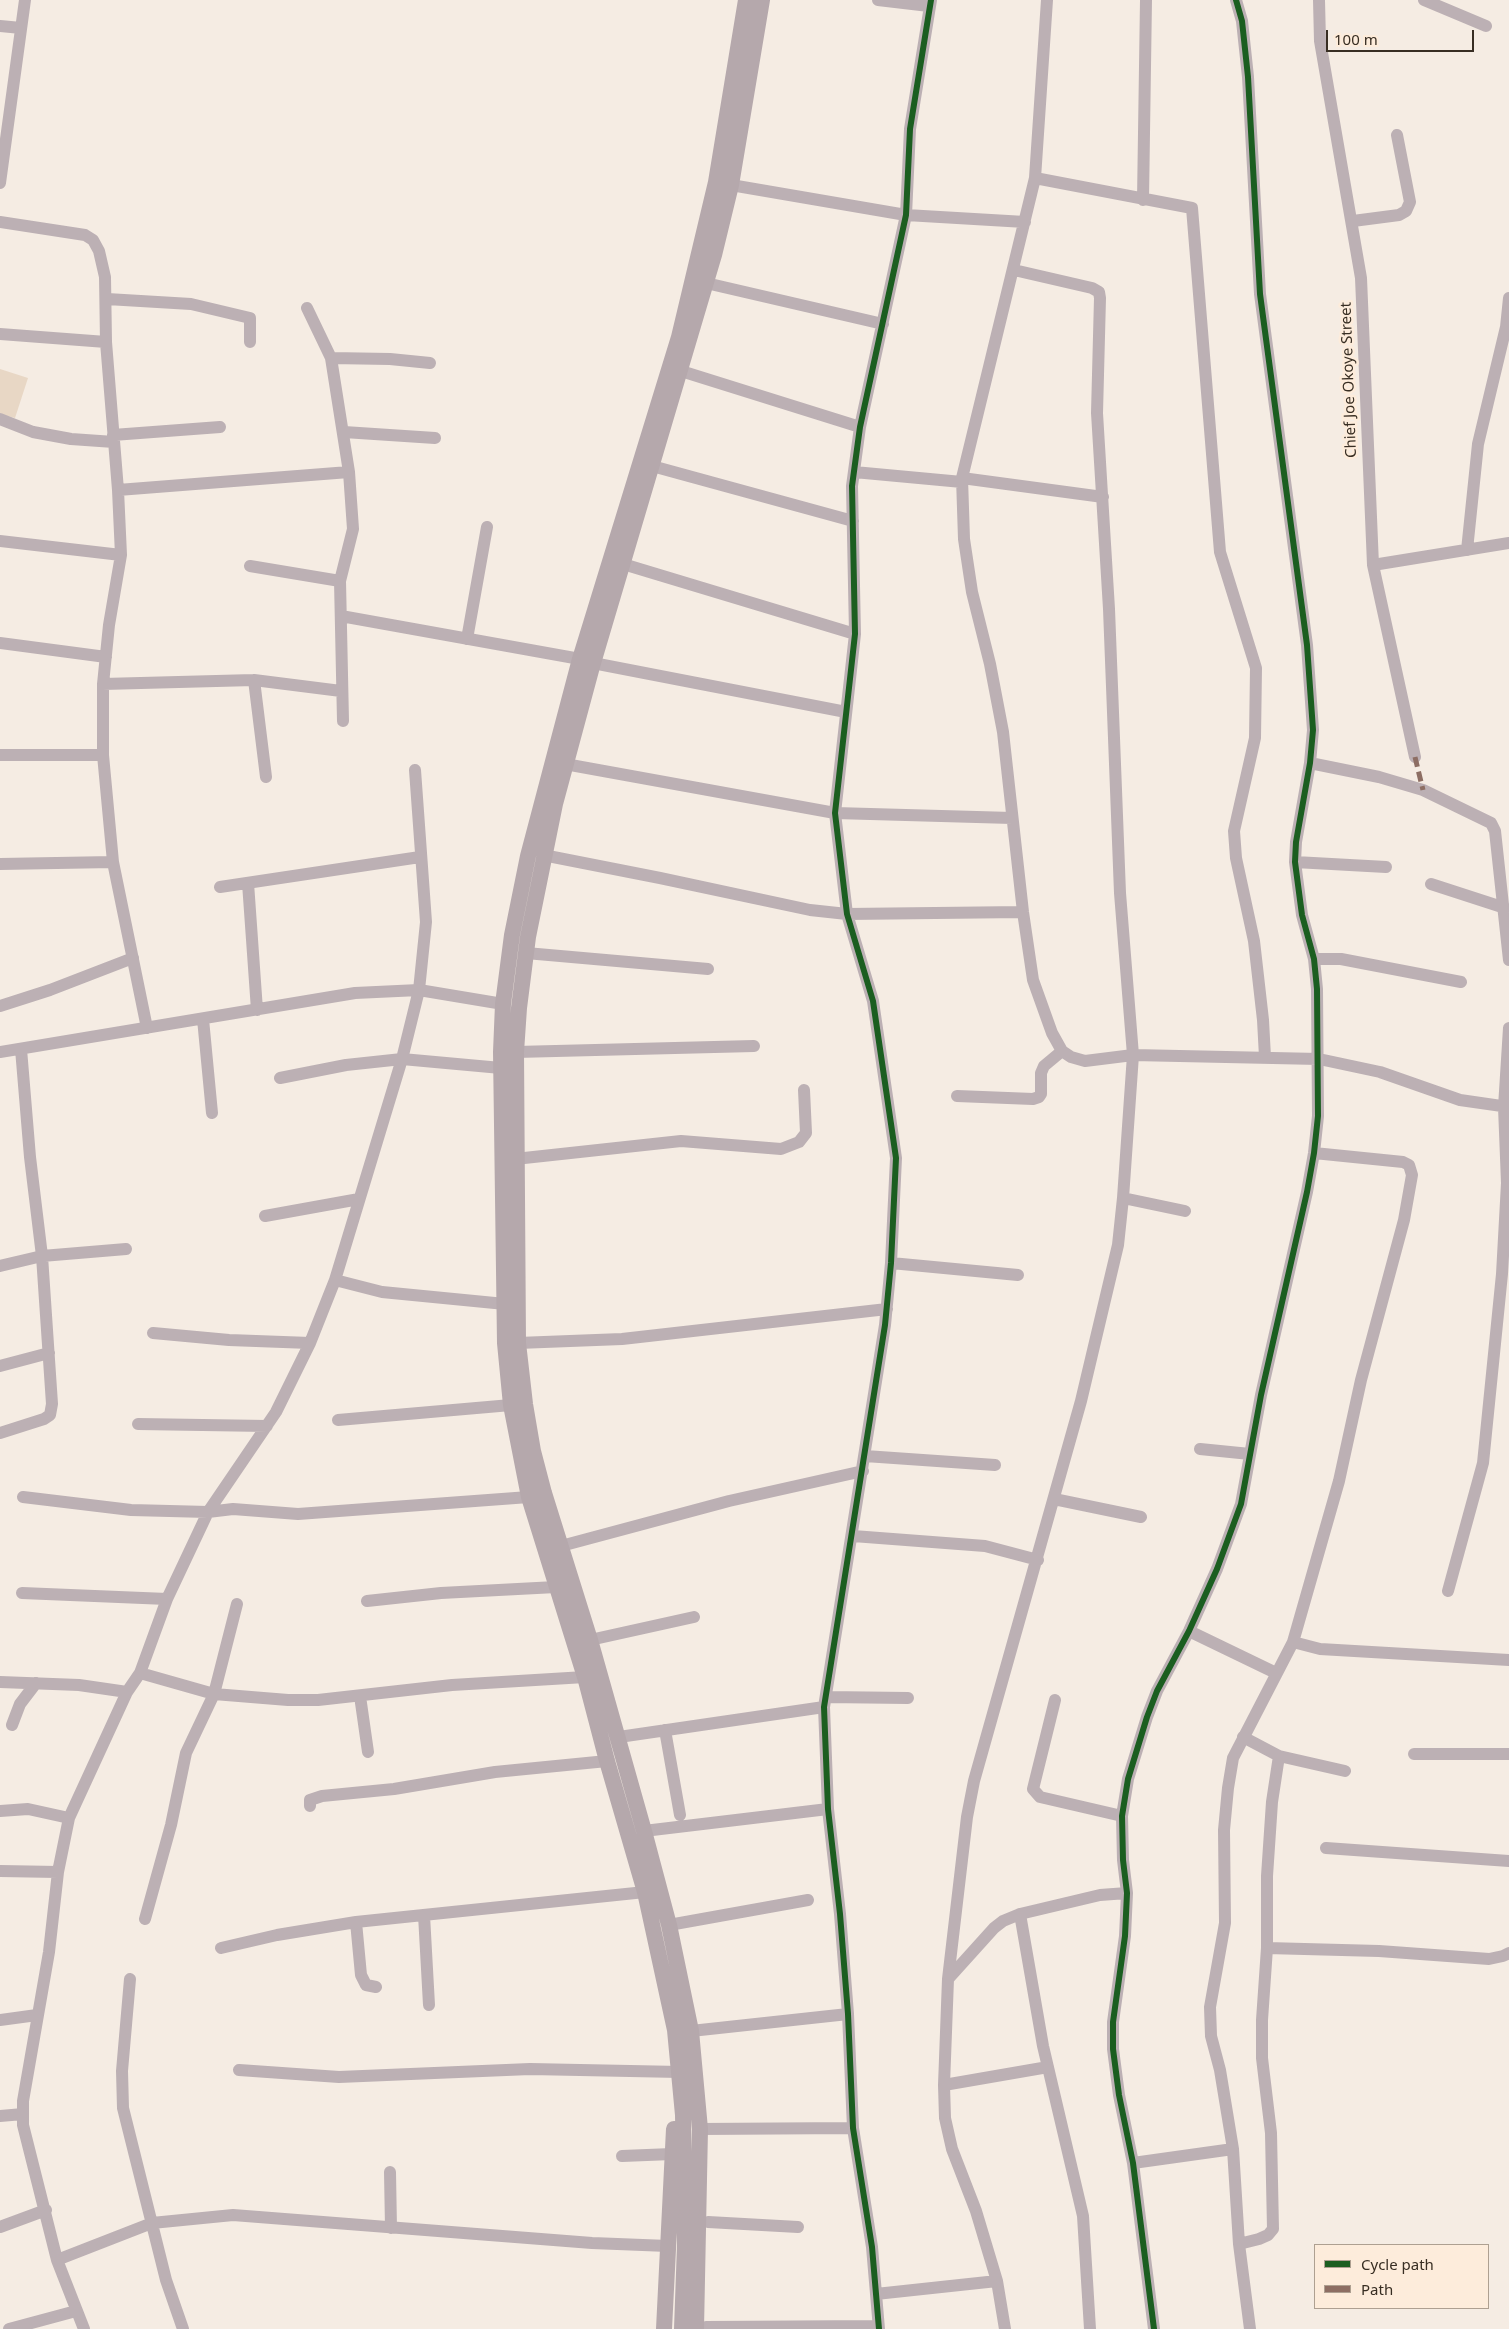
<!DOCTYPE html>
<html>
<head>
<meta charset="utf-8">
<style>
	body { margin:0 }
	#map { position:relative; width:1509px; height:2329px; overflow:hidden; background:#f5ece3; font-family:"Noto Sans",sans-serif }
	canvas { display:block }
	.legend { position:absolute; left:1314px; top:2244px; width:175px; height:65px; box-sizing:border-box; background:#fdecdb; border:1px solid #aea091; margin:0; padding:6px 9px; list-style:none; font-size:15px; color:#382e23 }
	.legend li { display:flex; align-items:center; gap:10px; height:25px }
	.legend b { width:25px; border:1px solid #aea091 }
	.scale { position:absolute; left:1326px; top:30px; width:148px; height:22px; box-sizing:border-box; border:2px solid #382e23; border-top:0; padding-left:6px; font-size:15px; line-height:18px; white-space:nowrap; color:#382e23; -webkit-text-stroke:4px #fdecdb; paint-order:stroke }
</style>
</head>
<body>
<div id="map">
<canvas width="1509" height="2329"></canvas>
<ul class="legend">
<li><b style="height:6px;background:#1b5e20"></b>Cycle path</li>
<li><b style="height:6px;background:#8d6e63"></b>Path</li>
</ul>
<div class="scale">100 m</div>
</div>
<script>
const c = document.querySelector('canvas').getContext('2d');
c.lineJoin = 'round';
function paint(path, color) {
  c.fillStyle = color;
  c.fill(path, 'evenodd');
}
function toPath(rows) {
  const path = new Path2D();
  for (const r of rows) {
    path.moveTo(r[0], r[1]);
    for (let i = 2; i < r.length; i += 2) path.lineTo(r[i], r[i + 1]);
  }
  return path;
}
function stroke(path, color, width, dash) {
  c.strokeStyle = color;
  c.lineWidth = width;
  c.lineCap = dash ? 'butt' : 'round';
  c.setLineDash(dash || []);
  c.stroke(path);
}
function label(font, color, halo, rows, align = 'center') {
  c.font = font + ' "Noto Sans",sans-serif';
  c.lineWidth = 5;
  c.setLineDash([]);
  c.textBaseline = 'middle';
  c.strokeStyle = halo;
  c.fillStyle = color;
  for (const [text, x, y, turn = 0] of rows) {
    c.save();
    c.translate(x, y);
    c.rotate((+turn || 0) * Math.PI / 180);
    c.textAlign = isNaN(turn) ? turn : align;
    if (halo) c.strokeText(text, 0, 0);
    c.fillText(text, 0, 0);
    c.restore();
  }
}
const green = toPath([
	[0,369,28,378,15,418,0,414]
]);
const minor = toPath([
	[878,0,929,6],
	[1047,0,1035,178,962,478,964,539,972,592,990,664,1003,732,1023,912,1033,980,1052,1033,1062,1051,1071,1057,1085,1061,1133,1055,1319,1059,1380,1072,1460,1100,1509,1107],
	[1319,0,1320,41,1361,278,1373,565,1415,757],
	[1424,0,1486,26],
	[0,26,21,28],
	[1035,178,1192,208,1220,552,1256,668,1255,738,1234,831,1236,858,1254,941,1263,1020,1265,1057],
	[0,183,25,0],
	[731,185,906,215,1025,222],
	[1143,200,1146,0],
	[1353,221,1399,215,1406,211,1410,202,1397,135],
	[0,222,85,235,93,240,99,251,105,277,106,342,118,490,121,555,109,625,103,684,103,755,113,862,147,1028],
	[706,283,883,324],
	[107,299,191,304,250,318,250,342],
	[307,308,331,358,349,472,353,529,340,581,343,721],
	[0,334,106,342],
	[331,358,390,359,430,363],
	[681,371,860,427],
	[0,419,33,432,71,439,114,442],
	[344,432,435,438],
	[113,435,220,427],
	[652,466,853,521],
	[854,472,962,482],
	[962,478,1103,497],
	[118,490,349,472],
	[0,541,121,555],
	[1467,550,1478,444,1506,327,1509,298],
	[623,564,855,634],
	[1373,565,1509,543],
	[250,566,340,581],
	[341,616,580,659],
	[467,639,487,527],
	[0,643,106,657],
	[593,663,846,712],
	[254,680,266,777],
	[103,684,254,680,341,691],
	[0,755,103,755],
	[1310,763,1379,777,1423,790,1491,823,1495,831,1509,960],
	[565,764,835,813,1012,818],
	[543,855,660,878,810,910,847,914,1023,912],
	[1295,862,1386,867],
	[0,864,113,862],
	[248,883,257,1010],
	[1431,884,1505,908],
	[220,887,420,857],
	[526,953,708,969],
	[1314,959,1341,959,1461,982],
	[0,1006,50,990,133,958],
	[203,1019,212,1113],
	[0,1052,355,993,419,990,426,922,415,770],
	[516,1052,754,1046],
	[280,1078,346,1065,402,1059,501,1068],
	[957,1096,1033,1099,1039,1097,1041,1094,1041,1073,1044,1066,1062,1051],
	[515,1159,681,1141,781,1149,799,1142,806,1133,804,1090],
	[1123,1198,1185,1211],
	[265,1216,359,1199],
	[891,1263,1018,1275],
	[0,1266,42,1256,126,1249],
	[335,1280,382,1292,505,1304],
	[153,1333,229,1340,310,1343],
	[518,1343,622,1339,887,1309],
	[0,1366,49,1353],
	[338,1420,511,1405],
	[138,1424,267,1426],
	[0,1433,44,1419,50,1415,52,1404,42,1256,30,1157,21,1049],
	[1200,1449,1250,1454],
	[865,1456,995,1465],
	[23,1497,131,1510,208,1512,233,1509,298,1514,529,1497],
	[1054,1499,1141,1517],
	[853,1536,985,1546,1038,1560],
	[561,1546,729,1501,863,1471],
	[1448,1591,1483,1463,1502,1274,1507,1183,1504,1107,1509,1028],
	[22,1593,167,1599],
	[367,1601,441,1593,556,1587],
	[1189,1631,1276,1673],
	[590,1640,694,1617],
	[1293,1642,1320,1649,1509,1660],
	[140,1673,214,1694,288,1700,318,1700,452,1685,585,1677],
	[0,1682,79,1685,127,1692],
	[360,1696,368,1752],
	[826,1697,908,1698],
	[1055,1700,1033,1789,1040,1797,1122,1816],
	[12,1725,20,1704,36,1683],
	[665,1730,680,1815],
	[619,1737,824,1707],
	[1243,1737,1279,1756,1345,1771],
	[1414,1754,1509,1754],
	[310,1806,310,1800,322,1796,394,1789,495,1772,607,1761],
	[0,1811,28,1809,69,1818],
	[644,1831,828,1809],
	[1326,1848,1509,1861],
	[0,1871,58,1872],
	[1020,1914,1043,2046,1083,2216,1090,2329],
	[424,1915,429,2005],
	[145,1919,171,1825,186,1753,214,1694,237,1604],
	[356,1922,361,1975,366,1985,376,1987],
	[669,1925,808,1900],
	[221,1948,277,1935,356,1922,645,1892],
	[1267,1948,1379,1951,1489,1959,1503,1956,1509,1953],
	[130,1979,122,2071,123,2108,166,2280,183,2329],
	[948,1979,994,1928,1003,1921,1020,1914,1100,1895,1127,1893],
	[0,2020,37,2015],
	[691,2031,848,2014],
	[239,2070,339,2077,530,2069,680,2072],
	[944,2085,1048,2067],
	[0,2116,23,2114],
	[700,2129,853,2128],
	[622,2156,672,2154],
	[1133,2163,1233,2149],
	[390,2172,391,2228],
	[708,2222,798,2227],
	[0,2227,46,2210],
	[1239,2244,1259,2239,1268,2235,1273,2229,1271,2133,1262,2058,1262,2020,1267,1948,1267,1876,1272,1802,1279,1756],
	[57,2260,152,2223,233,2215,592,2243,668,2246],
	[876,2294,997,2281],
	[706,2327,878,2326],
	[9,2329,76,2311],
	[84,2329,57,2260,23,2125,23,2101,49,1952,58,1872,69,1818,127,1692,140,1673,167,1599,208,1512,276,1412,310,1343,335,1280,402,1059,419,990,503,1004],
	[879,2329,872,2247,853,2128,848,2014,840,1914,828,1809,824,1707,885,1325,891,1263,896,1158,873,1001,847,914,835,813,855,634,852,486,860,427,906,215,910,129,931,0],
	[1005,2329,997,2281,976,2211,952,2149,945,2118,944,2085,948,1979,967,1817,974,1781,1081,1401,1118,1245,1123,1198,1133,1055,1120,893,1109,609,1097,413,1100,298,1099,292,1092,288,1014,270],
	[1154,2329,1133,2163,1119,2095,1113,2049,1113,2022,1125,1936,1127,1893,1123,1860,1122,1816,1128,1779,1147,1717,1157,1691,1189,1631,1217,1569,1241,1504,1261,1395,1307,1192,1314,1153,1318,1116,1317,989,1314,959,1302,915,1295,862,1296,842,1310,763,1313,730,1307,645,1260,294,1248,77,1242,21,1236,0],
	[1250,2329,1239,2244,1233,2149,1220,2070,1211,2036,1210,2007,1225,1923,1224,1830,1228,1788,1233,1758,1293,1642,1339,1481,1361,1380,1404,1220,1412,1175,1409,1165,1403,1162,1314,1153]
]);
const major = toPath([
	[664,2329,674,2129],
	[682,2329,685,2245,683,2115,675,2030,645,1892,607,1761,585,1677,529,1497,511,1405,505,1343,501,1052,503,1004,512,935,528,856,580,659,679,337,716,182,746,0],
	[696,2329,700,2129,691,2031,669,1925,644,1831,590,1640,544,1493,533,1451,525,1404,518,1343,516,1052,519,1008,528,937,555,804,593,663,714,255,731,185,762,0]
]);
const quiet = toPath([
	[1415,757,1423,790]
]);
const cycleway = toPath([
	[879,2329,872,2247,853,2128,848,2014,840,1914,828,1809,824,1707,885,1325,891,1263,896,1158,873,1001,847,914,835,813,855,634,852,486,860,427,906,215,910,129,931,0],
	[1154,2329,1133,2163,1119,2095,1113,2049,1113,2022,1125,1936,1127,1893,1123,1860,1122,1816,1128,1779,1147,1717,1157,1691,1189,1631,1217,1569,1241,1504,1261,1395,1307,1192,1314,1153,1318,1116,1317,989,1314,959,1302,915,1295,862,1296,842,1310,763,1313,730,1307,645,1260,294,1248,77,1242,21,1236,0]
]);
const streetNames = [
	["Chief Joe Okoye Street",1349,380,-92]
];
paint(green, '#e8d7c5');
stroke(minor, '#bcb0b4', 12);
stroke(major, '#b5a8ac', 16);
stroke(quiet, '#8d6e63', 5, [10, 5]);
stroke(cycleway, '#1b5e20', 6);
label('15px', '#382e23', '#fdecdb', streetNames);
</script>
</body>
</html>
